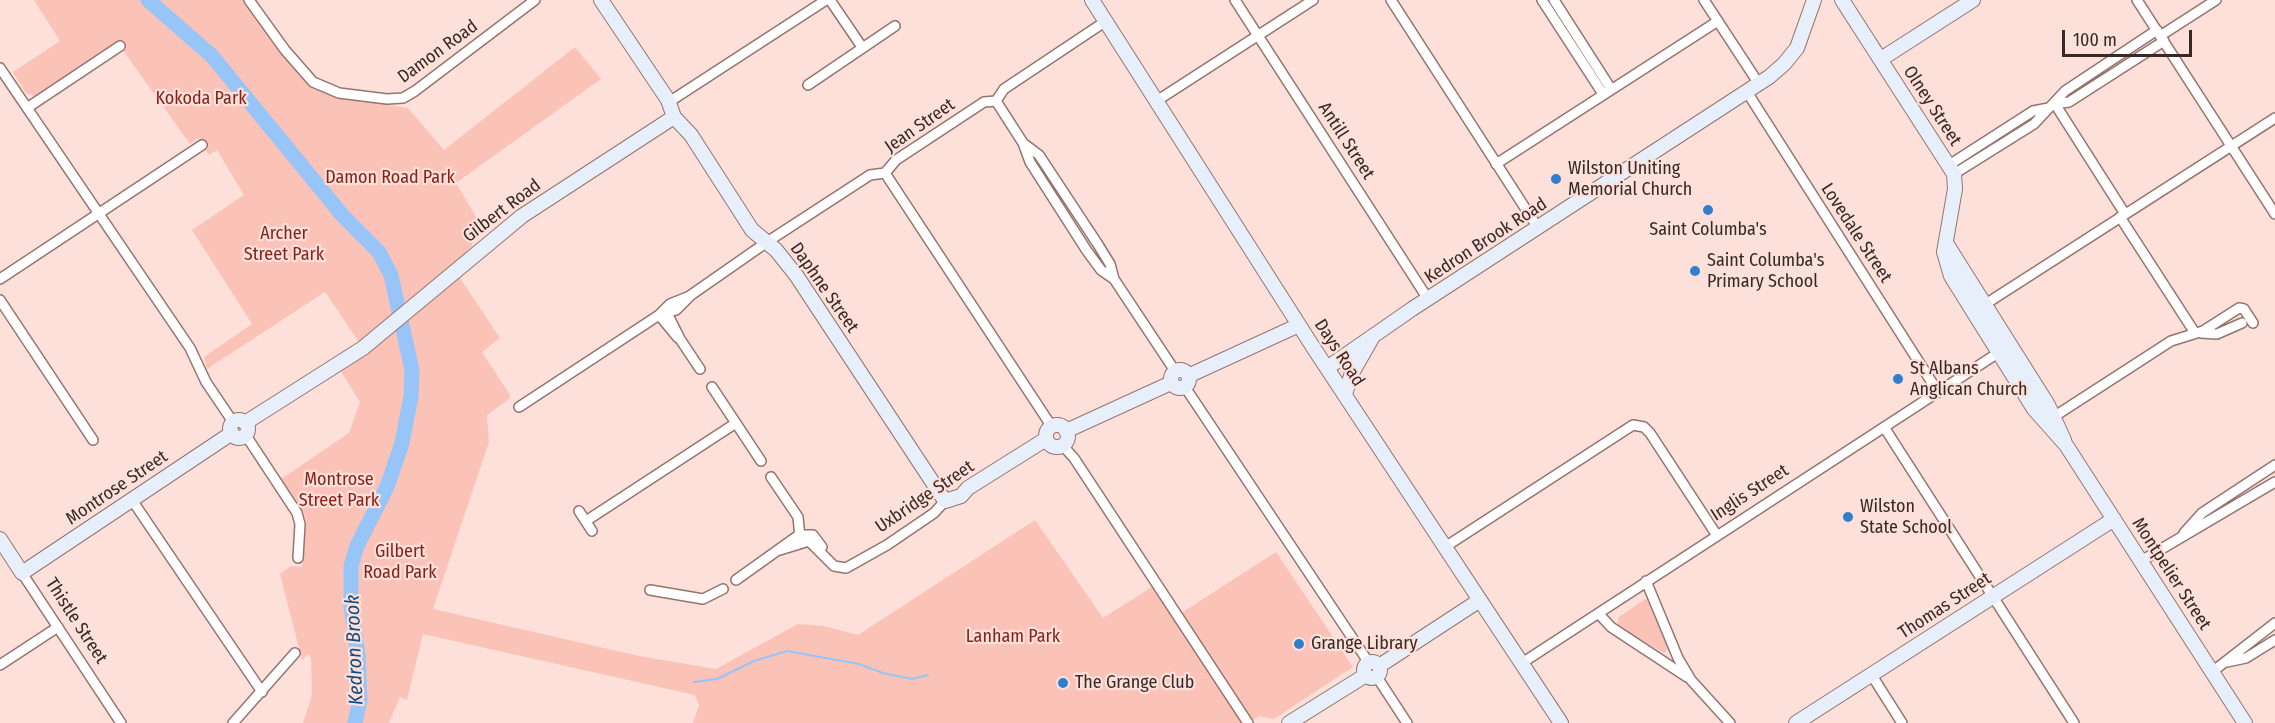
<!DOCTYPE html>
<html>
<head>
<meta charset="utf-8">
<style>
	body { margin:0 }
	#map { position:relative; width:2275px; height:723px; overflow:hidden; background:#fde0da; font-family:"Fira Sans Condensed",sans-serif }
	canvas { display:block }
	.scale { position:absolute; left:2062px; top:30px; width:130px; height:27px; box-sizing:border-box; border:3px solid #362926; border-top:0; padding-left:8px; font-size:18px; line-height:21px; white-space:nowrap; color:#362926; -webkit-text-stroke:4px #fde0da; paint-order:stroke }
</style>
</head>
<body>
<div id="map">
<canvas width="2275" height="723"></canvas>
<div class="scale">100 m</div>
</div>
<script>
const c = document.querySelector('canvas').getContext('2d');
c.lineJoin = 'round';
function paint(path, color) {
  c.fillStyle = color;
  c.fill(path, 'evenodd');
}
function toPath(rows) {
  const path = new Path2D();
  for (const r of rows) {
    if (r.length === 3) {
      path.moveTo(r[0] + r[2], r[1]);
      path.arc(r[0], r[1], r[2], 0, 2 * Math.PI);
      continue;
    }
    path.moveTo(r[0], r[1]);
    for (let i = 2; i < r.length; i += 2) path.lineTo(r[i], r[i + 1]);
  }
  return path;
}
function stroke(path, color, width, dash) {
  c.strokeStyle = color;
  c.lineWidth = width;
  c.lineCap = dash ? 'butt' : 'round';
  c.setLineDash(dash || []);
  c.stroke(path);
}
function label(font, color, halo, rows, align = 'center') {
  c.font = font + ' "Fira Sans Condensed",sans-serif';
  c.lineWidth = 4.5;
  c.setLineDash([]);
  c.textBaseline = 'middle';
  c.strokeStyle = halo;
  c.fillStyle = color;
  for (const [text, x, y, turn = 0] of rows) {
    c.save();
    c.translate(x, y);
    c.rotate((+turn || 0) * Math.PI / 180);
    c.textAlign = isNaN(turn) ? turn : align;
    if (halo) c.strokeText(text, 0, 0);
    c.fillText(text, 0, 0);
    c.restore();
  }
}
const green = toPath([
	[34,0,243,0,308,86,337,97,408,108,444,150,575,47,601,79,456,183,482,227,473,236,472,246,452,266,500,338,482,352,510,395,509,399,487,415,489,442,433,609,639,656,716,669,798,624,823,626,858,635,1035,520,1103,618,1155,585,1175,617,1276,552,1353,667,1274,719,1259,716,1249,723,693,723,699,705,695,695,423,634,407,700,400,697,389,723,303,723,312,695,311,658,308,654,302,660,280,574,291,566,302,567,306,520,303,511,281,479,349,433,360,402,340,370,365,351,325,292,207,369,204,357,252,324,192,230,244,195,217,150,209,155,198,138,190,144,117,42,41,93,35,96,26,93,13,72,60,41],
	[1647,598,1668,649,1664,653,1617,626,1619,617]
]);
const stream = toPath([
	[694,682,717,679,754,661,787,651,859,664,883,673,912,679,928,675]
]);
const river = toPath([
	[148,0,212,56,343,216,379,252,391,275,412,370,411,396,402,443,387,487,357,546,351,566,351,606,358,655,360,700,355,723]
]);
const street = toPath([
	[249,0,285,50,313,82,339,93,387,99,403,98,415,91,535,0],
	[830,0,862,47],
	[1235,0,1428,299],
	[1391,0,1538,228],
	[1542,0,1603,94],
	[1554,0,1611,89],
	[1704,0,1759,84],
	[2137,0,2275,214],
	[2160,36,2216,0],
	[0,68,190,348,206,382,233,422],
	[808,85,895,26],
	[1747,92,1938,392],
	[1158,100,1313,0],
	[996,101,1023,143,1030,162,1087,251,1101,270,1114,279],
	[669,102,826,0],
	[2055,104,2125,214],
	[2055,104,2069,102,2164,41],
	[27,108,120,46],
	[1023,143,1039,155,1097,243,1110,264,1114,279,1175,371],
	[1496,164,1718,21],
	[1949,165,2033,111,2049,108],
	[885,173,1052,427],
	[1954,174,2034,124,2065,91,2157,30],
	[2120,217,2195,333],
	[0,279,202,145],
	[0,300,93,440],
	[1984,305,2275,118],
	[665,309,680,339,700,369],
	[659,315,676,310,691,295,767,242,870,175,885,173,896,160,984,102,996,101,1004,89,1106,21],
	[659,315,678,338],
	[2201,333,2217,334,2242,323],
	[712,387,761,461],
	[1185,387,1369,663],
	[519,407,659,315,670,304,690,296],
	[2055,416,2171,341,2203,331,2239,308,2244,309,2253,323],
	[1884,427,2074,723],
	[245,434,297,513,300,524,298,558],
	[1063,446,1074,458,1248,723],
	[771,477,798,517,800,538],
	[132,500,262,692],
	[579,511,592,531],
	[586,521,736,423],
	[2184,533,2202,513,2275,465],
	[1445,547,1633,425,1644,427,1650,433,1716,534],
	[780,550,809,541,834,566,846,568,887,545,934,513,945,501],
	[2141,561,2275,482],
	[22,573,121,723],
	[736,580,799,535,813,535,822,547],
	[1646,581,1678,658,1691,680,1730,723],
	[650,590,703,599,723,589],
	[1599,614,1611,627,1687,677],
	[2227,662,2246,658,2275,640],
	[1522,663,1998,353],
	[0,665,58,627],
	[2212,672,2275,623],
	[1871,674,1902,723],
	[1377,677,1407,723],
	[233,723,295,653]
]);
const secondary = toPath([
	[601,0,668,100,674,117,691,135,752,230,776,250,796,275,945,501,961,496,968,488,1046,439],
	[1092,0,1313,347,1561,723],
	[1842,0,1954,174,1955,189,1944,252,1951,276,2034,409,2066,445,2245,723],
	[1881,59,1973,0],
	[1946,243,2048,405,2064,440],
	[1327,368,1412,309,1769,77,1784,64,1797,48,1814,0],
	[1180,379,9],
	[1188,376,1299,325],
	[1345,394,1352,373,1372,338],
	[239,429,9],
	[245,423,363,348,522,216,674,117],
	[1057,436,11],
	[1066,431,1171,383],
	[0,539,22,573,232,433],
	[1372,670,8],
	[1379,666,1480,600],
	[1289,723,1366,675],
	[1796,723,2114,519]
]);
const markers = [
	[1556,179,6,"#2f7fce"],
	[1708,210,6,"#2f7fce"],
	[1695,271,6,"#2f7fce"],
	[1898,379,6,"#2f7fce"],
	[1848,517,6,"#2f7fce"],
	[1299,644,6,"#2f7fce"],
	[1063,683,6,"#2f7fce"]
];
const streetNames = [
	["Damon Road",438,52,-36],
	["Olney Street",1932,106,57],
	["Jean Street",920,126,-35],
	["Antill Street",1346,141,57],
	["Gilbert Road",502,211,-37],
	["Lovedale Street",1856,233,57],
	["Kedron Brook Road",1486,241,-33],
	["Daphne Street",824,288,55],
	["Days Road",1339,353,57],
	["Montrose Street",117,488,-34],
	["Inglis Street",1750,493,-33],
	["Uxbridge Street",925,497,-34],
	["Montpelier Street",2171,574,57],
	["Thomas Street",1945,606,-33],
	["Thistle Street",76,621,57]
];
const parkNames = [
	["Kokoda Park",201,99],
	["Damon Road Park",390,178],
	["Archer",284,234],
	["Street Park",284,255],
	["Montrose",339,480],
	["Street Park",339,501],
	["Gilbert",400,552],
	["Road Park",400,573],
	["Lanham Park",1013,637]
];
const poiNames = [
	["Wilston Uniting",1568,169],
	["Memorial Church",1568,190],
	["Saint Columba's",1708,230,"center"],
	["Saint Columba's",1707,261],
	["Primary School",1707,282],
	["St Albans",1910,369],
	["Anglican Church",1910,390],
	["Wilston",1860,507],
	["State School",1860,528],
	["Grange Library",1311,644],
	["The Grange Club",1075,683]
];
const waterNames = [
	["Kedron Brook",355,650,-92]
];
paint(green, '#fbc2b8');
stroke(stream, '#98c5f8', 2);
stroke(river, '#98c5f8', 15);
stroke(street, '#95746f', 12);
stroke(secondary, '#95746f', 16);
stroke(street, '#fff', 9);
stroke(secondary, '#e7f0fa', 14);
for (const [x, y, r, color] of markers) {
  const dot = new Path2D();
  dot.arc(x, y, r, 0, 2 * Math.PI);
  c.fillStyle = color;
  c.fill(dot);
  stroke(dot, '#fde0da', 2);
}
label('18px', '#362926', '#fde0da', streetNames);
label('18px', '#882218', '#fde0da', parkNames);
label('18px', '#362926', '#fde0da', poiNames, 'left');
label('italic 20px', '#0f4c85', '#fde0da', waterNames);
</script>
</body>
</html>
